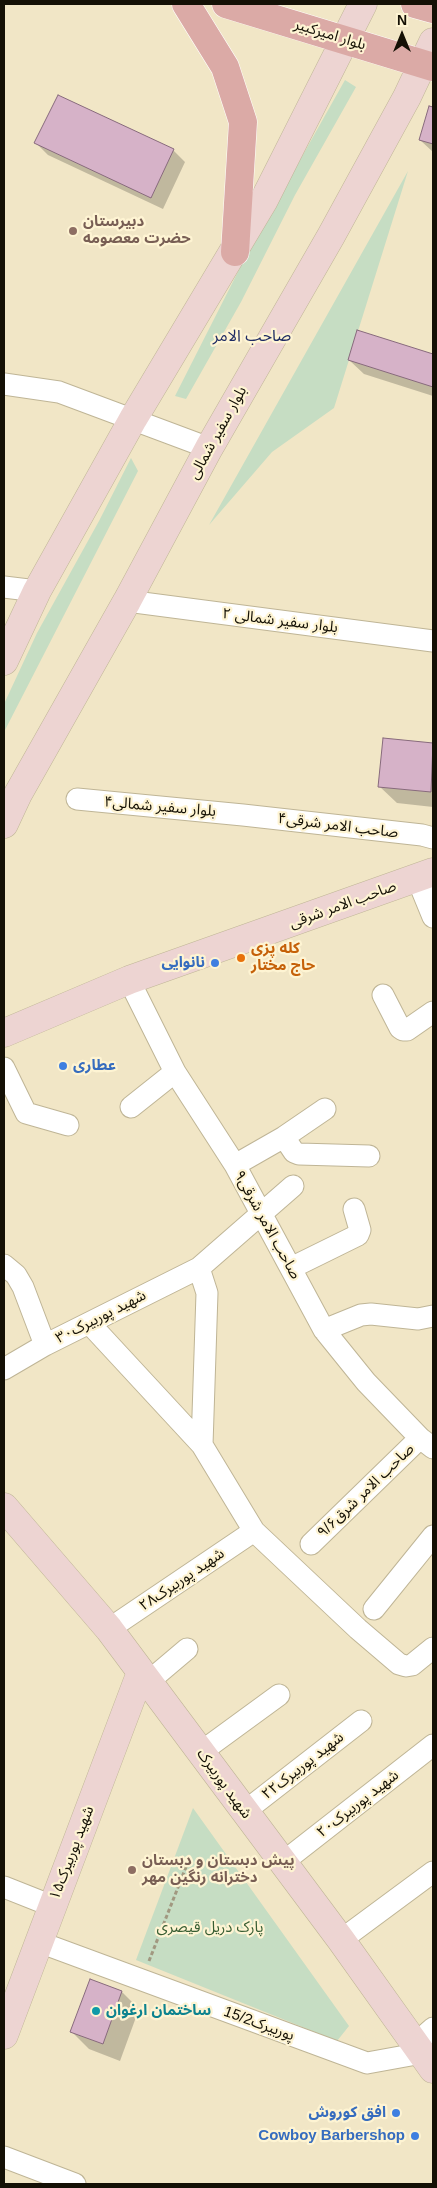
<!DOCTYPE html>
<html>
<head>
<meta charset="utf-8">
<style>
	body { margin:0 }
	#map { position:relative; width:437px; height:2188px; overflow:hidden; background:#f1e6c6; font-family:Arial,sans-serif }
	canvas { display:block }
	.frame { position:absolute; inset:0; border:5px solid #141005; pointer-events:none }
	.north { position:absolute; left:377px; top:10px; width:50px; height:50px; -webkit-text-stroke:4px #fef4d3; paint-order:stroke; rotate:0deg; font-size:14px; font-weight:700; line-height:20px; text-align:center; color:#141005 }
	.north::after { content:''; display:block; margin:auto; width:18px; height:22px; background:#141005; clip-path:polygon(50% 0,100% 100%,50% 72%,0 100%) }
</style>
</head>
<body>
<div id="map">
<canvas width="437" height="2188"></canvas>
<div class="frame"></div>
<div class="north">N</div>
</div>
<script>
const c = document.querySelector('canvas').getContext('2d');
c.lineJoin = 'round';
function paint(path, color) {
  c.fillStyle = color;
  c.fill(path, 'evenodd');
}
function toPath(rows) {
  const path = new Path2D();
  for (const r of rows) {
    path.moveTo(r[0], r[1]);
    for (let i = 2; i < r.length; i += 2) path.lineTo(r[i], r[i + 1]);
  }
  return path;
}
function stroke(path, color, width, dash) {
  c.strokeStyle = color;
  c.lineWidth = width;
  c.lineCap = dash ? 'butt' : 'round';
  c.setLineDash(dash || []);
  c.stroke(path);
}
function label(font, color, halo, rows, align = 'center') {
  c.font = font + ' Arial,"Noto Sans Arabic",sans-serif';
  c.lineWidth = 4.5;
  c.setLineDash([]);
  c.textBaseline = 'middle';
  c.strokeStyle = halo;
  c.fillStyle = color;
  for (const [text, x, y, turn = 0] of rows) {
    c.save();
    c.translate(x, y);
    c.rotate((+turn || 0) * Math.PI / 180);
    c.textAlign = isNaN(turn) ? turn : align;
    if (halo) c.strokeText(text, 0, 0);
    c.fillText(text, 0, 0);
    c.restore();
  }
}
const green = toPath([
	[345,80,356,87,295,195,241,302,186,399,175,396,246,256],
	[408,171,334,408,272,452,209,525],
	[131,458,138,471,4,732,4,704,37,633,99,521],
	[193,1808,349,2026,337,2041,136,1960]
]);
const shadow = toPath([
	[430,107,433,108,433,152,420,140],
	[36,143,173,150,185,162,163,209,48,155],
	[358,332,433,355,433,396,364,374,349,360],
	[385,740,433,745,433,807,397,803,379,786],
	[91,1980,122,1992,139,2009,120,2061,89,2049,72,2032]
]);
const building = toPath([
	[58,95,174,149,151,198,34,143,58,95],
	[429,106,433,107,433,144,419,140,429,106],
	[357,330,433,354,433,387,348,360,357,330],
	[383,738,433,743,431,792,378,787,383,738],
	[90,1979,122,1991,103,2044,70,2032,90,1979]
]);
const path = toPath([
	[149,1961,188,1862]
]);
const street = toPath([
	[4,384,59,392,209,448],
	[4,587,37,591],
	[127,601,433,641],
	[77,799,243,815,422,835,433,838],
	[417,878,433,917],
	[129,980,175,1072,235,1165,324,1330,366,1382,420,1438,433,1448],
	[383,995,400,1028,403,1030,407,1030,433,1012],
	[4,1068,26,1113,68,1125],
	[131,1107,175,1072],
	[284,1137,294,1152,299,1154,369,1156],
	[235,1165,284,1137,325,1109],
	[4,1265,16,1275,23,1287,45,1345],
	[199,1268,207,1293,202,1445],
	[291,1268,358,1235,360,1230,354,1209],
	[90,1324,202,1445,254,1531,358,1629,399,1664,406,1666,412,1665,433,1648],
	[324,1330,361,1315,371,1314,418,1319,433,1316],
	[4,1369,45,1345,199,1268,293,1186],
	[311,1544,420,1438],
	[374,1609,433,1536],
	[109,1629,254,1531],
	[148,1682,187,1649],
	[201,1752,279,1695],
	[244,1812,361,1721],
	[282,1863,433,1745],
	[4,1887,52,1906],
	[341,1940,433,1872],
	[39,1942,367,2063,422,2053],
	[416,2043,433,2028],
	[4,2157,75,2184]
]);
const secondary = toPath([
	[4,661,37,591,133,419,264,200,363,4],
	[4,824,18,794,127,601,209,448,331,236,407,97,433,42],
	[4,1033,129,980,433,872],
	[4,1507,109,1629,341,1940,433,2069],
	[4,2035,141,1672]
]);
const primary = toPath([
	[186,4,225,67,243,122,235,252],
	[226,4,433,67],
	[415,4,433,9]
]);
const markers = [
	[73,231,5,"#8d6e63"],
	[241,958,5,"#e8710a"],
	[215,963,5,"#3f7fe0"],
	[63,1066,5,"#3f7fe0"],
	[132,1870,5,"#8d6e63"],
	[96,2011,5,"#0f9aa8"],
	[396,2113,5,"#3f7fe0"],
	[415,2136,5,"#3f7fe0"]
];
const streetNames = [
	["بلوار امیرکبیر",330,35,17],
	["بلوار سفیر شمالی",218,433,-61],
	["بلوار سفیر شمالی ۲",280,621,7],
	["بلوار سفیر شمالی۴",160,807,5],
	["صاحب الامر شرقی۴",338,826,7],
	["صاحب الامر شرقی",343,905,-20],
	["صاحب الامر شرقی۹",267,1225,61],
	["شهید پوربیرک۳۰",101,1317,-27],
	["صاحب الامر شرق۹/۶",366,1491,-44],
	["شهید پوربیرک۲۸",182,1580,-34],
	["شهید پوربیرک۲۲",303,1766,-38],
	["شهید پوربیرک",224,1784,54],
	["شهید پوربیرک۲۰",358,1804,-38],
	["شهید پوربیرک۱۵",72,1853,-69],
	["پوربیرک15/2",259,2024,20]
];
const educationNames = [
	["دبیرستان",83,222],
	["حضرت معصومه",83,239],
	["پیش دبستان و دبستان",142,1861],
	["دخترانه رنگین مهر",142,1878]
];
const foodNames = [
	["کله پزی",251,949],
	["حاج مختار",251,966]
];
const shopNames = [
	["نانوایی",205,963],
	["عطاری",73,1066,"left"],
	["افق کوروش",386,2113],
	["Cowboy Barbershop",405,2136]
];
const parkNames = [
	["پارک دریل قیصری",210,1928]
];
const cultureNames = [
	["ساختمان ارغوان",106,2011]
];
const neighbourhoodNames = [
	["صاحب الامر",252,337]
];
paint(green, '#c6ddc3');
paint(shadow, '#0003');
paint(building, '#d6b2c8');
stroke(building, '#876a7c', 1);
stroke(street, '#bfb596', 23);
stroke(secondary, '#bfb596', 29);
stroke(primary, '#fff', 29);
stroke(path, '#a19880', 3, [4, 2.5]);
stroke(street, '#fff', 21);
stroke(secondary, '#edd4d2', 28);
stroke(primary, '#dbaaa6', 28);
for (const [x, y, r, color] of markers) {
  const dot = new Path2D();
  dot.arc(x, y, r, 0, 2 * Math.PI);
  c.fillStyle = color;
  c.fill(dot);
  stroke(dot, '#fef4d3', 2);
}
label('15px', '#141005', '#fef4d3', streetNames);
label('bold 15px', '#785e54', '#fef4d3', educationNames, 'left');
label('bold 15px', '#c56008', '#fef4d3', foodNames, 'left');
label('bold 15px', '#366cbe', '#fef4d3', shopNames, 'right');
label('15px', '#375d32', '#fef4d3', parkNames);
label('bold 15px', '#0d838f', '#fef4d3', cultureNames, 'left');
label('16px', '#1e2b63', '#fef4d3', neighbourhoodNames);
</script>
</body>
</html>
